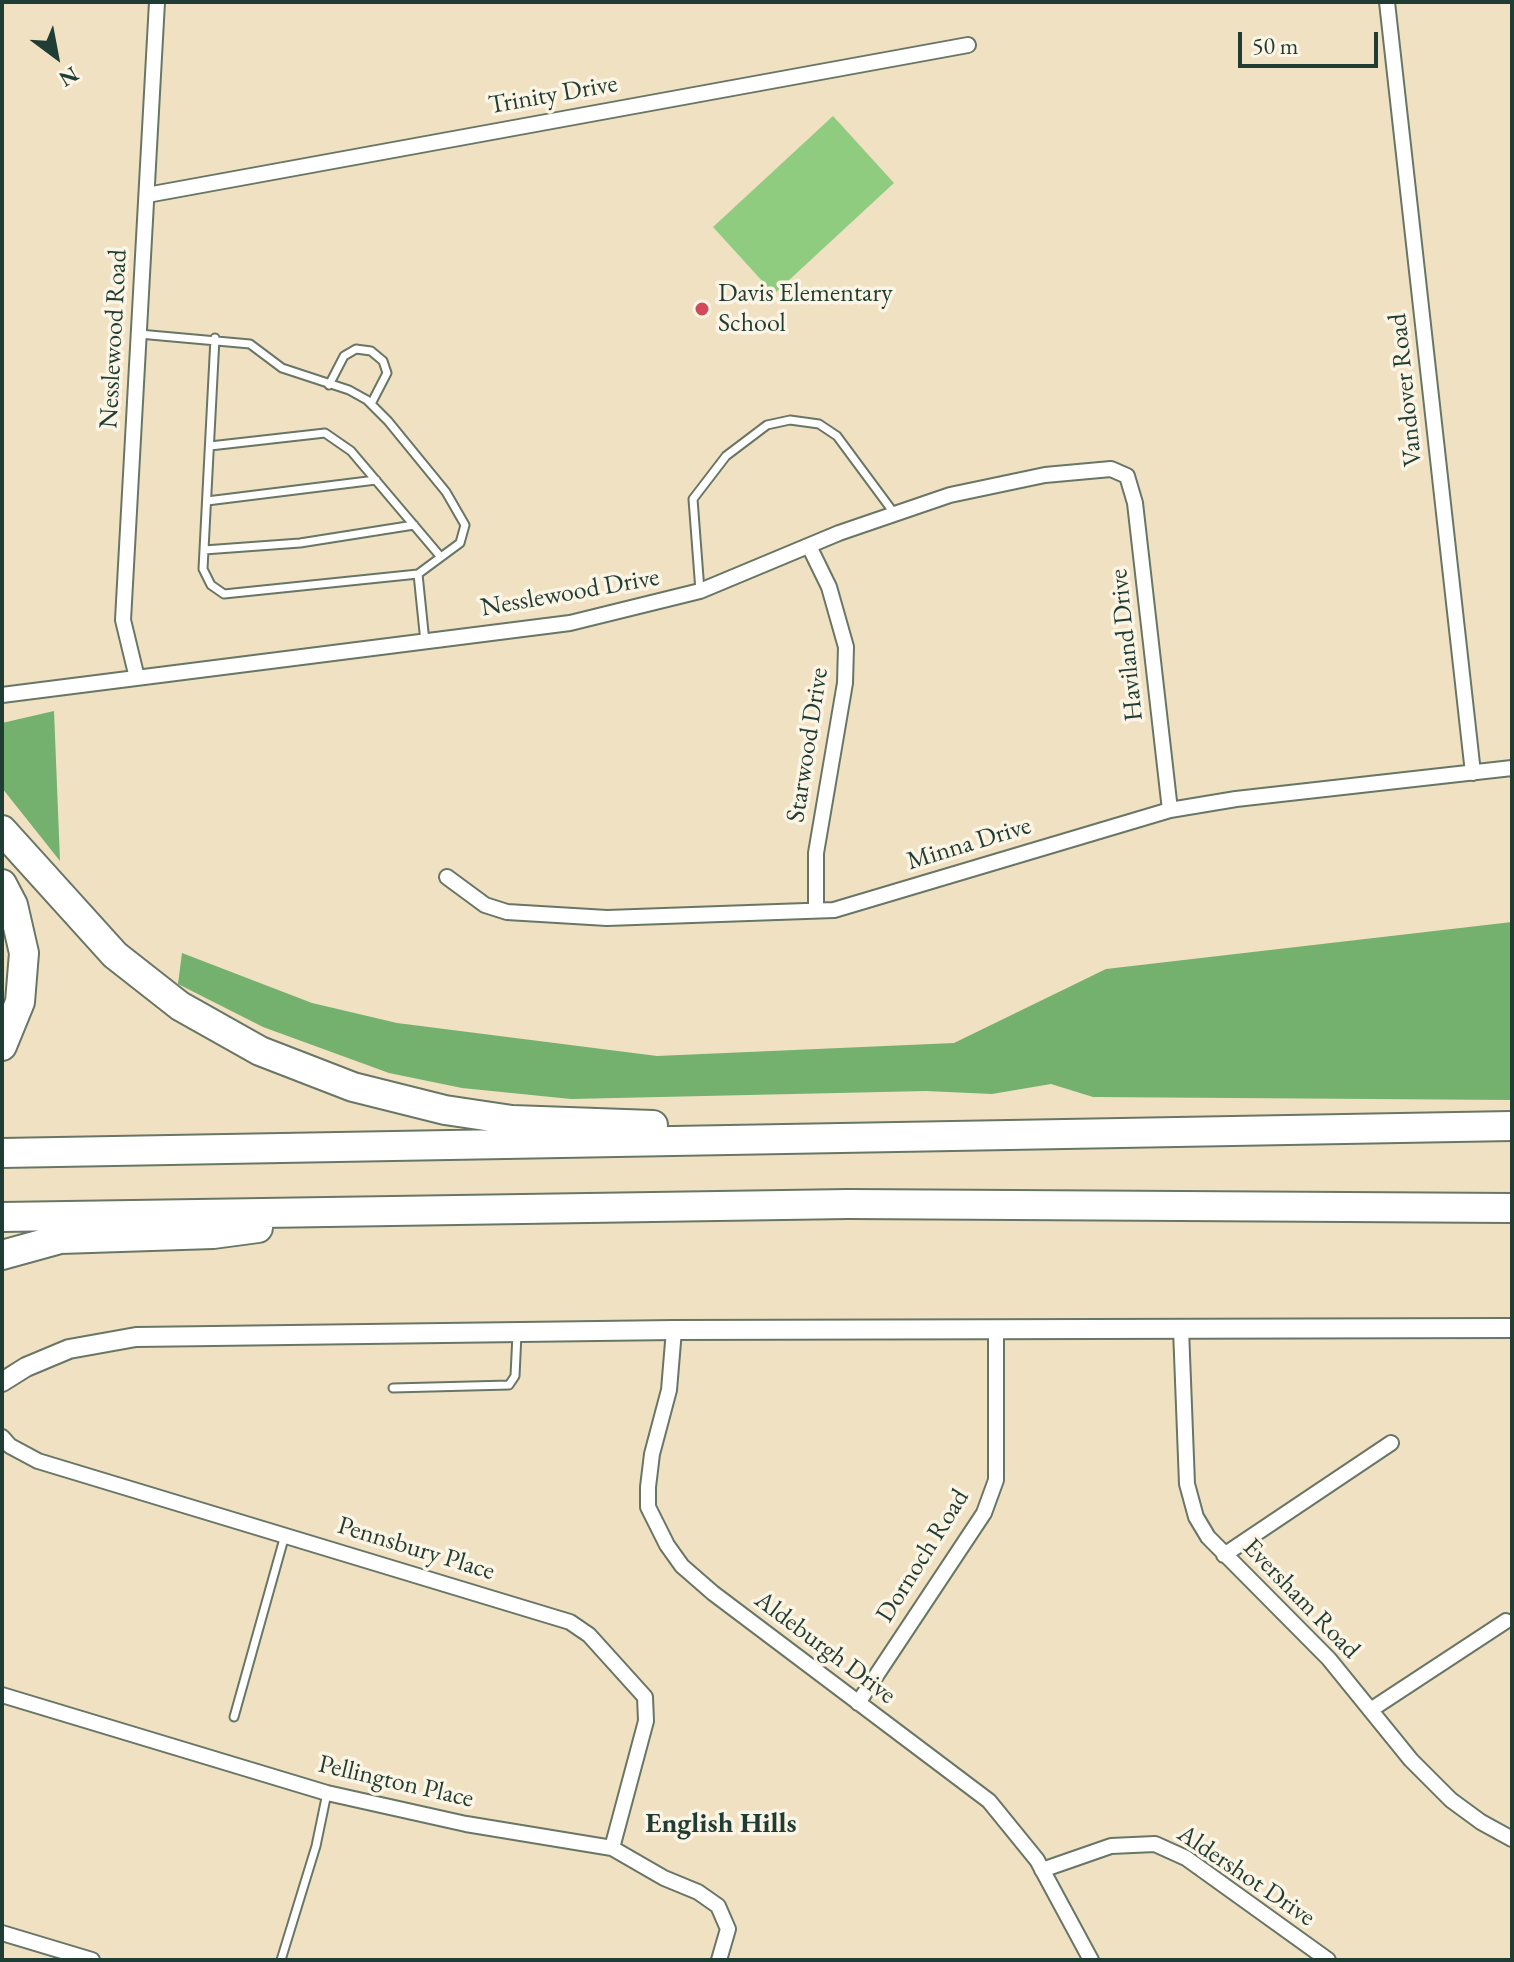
<!DOCTYPE html>
<html>
<head>
<meta charset="utf-8">
<style>
	body { margin:0 }
	#map { position:relative; width:1514px; height:1962px; overflow:hidden; background:#efe1c1; font-family:"EB Garamond",serif }
	canvas { display:block }
	.frame { position:absolute; inset:0; border:4px solid #1f3d34; pointer-events:none }
	.north { position:absolute; left:16px; top:16px; width:80px; height:80px; -webkit-text-stroke:6px #fcf5e5; paint-order:stroke; rotate:148deg; font-size:22px; font-weight:700; line-height:32px; text-align:center; color:#1f3d34 }
	.north::after { content:''; display:block; margin:auto; width:28px; height:36px; background:#1f3d34; clip-path:polygon(50% 0,100% 100%,50% 72%,0 100%) }
	.scale { position:absolute; left:1238px; top:32px; width:140px; height:36px; box-sizing:border-box; border:4px solid #1f3d34; border-top:0; padding-left:10px; font-size:24px; line-height:28px; white-space:nowrap; color:#1f3d34; -webkit-text-stroke:6px #fcf5e5; paint-order:stroke }
</style>
</head>
<body>
<div id="map">
<canvas width="1514" height="1962"></canvas>
<div class="frame"></div>
<div class="north">N</div>
<div class="scale">50 m</div>
</div>
<script>
const c = document.querySelector('canvas').getContext('2d');
c.lineJoin = 'round';
function paint(path, color) {
  c.fillStyle = color;
  c.fill(path, 'evenodd');
}
function toPath(rows) {
  const path = new Path2D();
  for (const r of rows) {
    path.moveTo(r[0], r[1]);
    for (let i = 2; i < r.length; i += 2) path.lineTo(r[i], r[i + 1]);
  }
  return path;
}
function stroke(path, color, width, dash) {
  c.strokeStyle = color;
  c.lineWidth = width;
  c.lineCap = dash ? 'butt' : 'round';
  c.setLineDash(dash || []);
  c.stroke(path);
}
function label(font, color, halo, rows, align = 'center') {
  c.font = font + ' "EB Garamond",serif';
  c.lineWidth = 7;
  c.setLineDash([]);
  c.textBaseline = 'middle';
  c.strokeStyle = halo;
  c.fillStyle = color;
  for (const [text, x, y, turn = 0] of rows) {
    c.save();
    c.translate(x, y);
    c.rotate((+turn || 0) * Math.PI / 180);
    c.textAlign = isNaN(turn) ? turn : align;
    if (halo) c.strokeText(text, 0, 0);
    c.fillText(text, 0, 0);
    c.restore();
  }
}
const green = toPath([
	[833,116,894,183,774,294,713,227]
]);
const forest = toPath([
	[54,711,60,861,2,788,2,723],
	[1512,922,1512,1100,1093,1097,1051,1084,992,1094,926,1091,571,1099,462,1088,389,1073,263,1027,178,984,182,953,312,1003,397,1023,657,1056,954,1043,1106,969]
]);
const service = toPath([
	[139,334,250,344,282,368,349,390,367,400,388,421,446,492,465,525,460,543,418,574,425,642],
	[215,338,203,569,211,585,224,594,418,574],
	[329,385,344,356,356,349,371,351,383,361,387,373,371,404],
	[210,446,325,433,351,451,440,556],
	[207,501,376,480],
	[204,550,300,543,414,525],
	[700,591,693,499,726,456,767,425,790,420,819,424,837,436,894,513],
	[393,1388,509,1385,515,1376,517,1334],
	[234,1717,285,1535],
	[281,1960,316,1846,327,1793]
]);
const minor = toPath([
	[1387,2,1473,773],
	[147,195,968,45],
	[809,546,829,587,846,647,845,683,816,853,816,910],
	[137,678,123,620,157,2],
	[2,695,570,623,700,591,839,533,950,495,1045,475,1111,469,1127,476,1135,503,1170,810],
	[447,877,485,905,507,912,607,918,834,910,1170,810,1236,799,1512,768],
	[1181,1329,1187,1484,1196,1517,1208,1537,1329,1659,1411,1760,1451,1800,1481,1822,1512,1839],
	[674,1330,669,1390,652,1454,648,1487,648,1507,667,1545,682,1566,713,1593,989,1801,1037,1860,1091,1960],
	[2,1437,10,1446,38,1461,570,1622,589,1635,645,1697,646,1721,612,1848],
	[1224,1555,1391,1443],
	[2,1695,327,1793,466,1824,612,1848,664,1878,698,1892,718,1906,728,1929,719,1960],
	[858,1703,984,1513,996,1480,996,1329],
	[1372,1709,1506,1621],
	[1042,1870,1111,1846,1155,1844,1186,1858,1328,1960],
	[2,1933,92,1960]
]);
const tertiary = toPath([
	[2,1382,26,1367,69,1349,136,1337,674,1330,1512,1328]
]);
const motorway = toPath([
	[2,830,115,955,180,1006,260,1051,353,1087,445,1110,512,1120,653,1125],
	[2,884,13,905,24,953,20,1002,2,1046],
	[2,1153,1512,1126],
	[2,1217,848,1204,1512,1208],
	[2,1255,60,1239,213,1234,258,1228]
]);
const markers = [
	[702,309,8,"#d1495b"]
];
const streetNames = [
	["Trinity Drive",553,95,-10],
	["Nesslewood Road",114,339,-87],
	["Vandover Road",1406,390,-96],
	["Nesslewood Drive",570,593,-10],
	["Haviland Drive",1127,645,-96],
	["Starwood Drive",808,745,-81],
	["Minna Drive",969,844,-17],
	["Pennsbury Place",416,1549,17],
	["Dornoch Road",923,1556,-58],
	["Eversham Road",1301,1599,46],
	["Aldeburgh Drive",825,1648,37],
	["Pellington Place",396,1782,13],
	["Aldershot Drive",1246,1876,34]
];
const poiNames = [
	["Davis Elementary",718,294],
	["School",718,324]
];
const neighbourhoodNames = [
	["English Hills",721,1824]
];
paint(green, '#90cc80');
paint(forest, '#74b06e');
stroke(service, '#687665', 11);
stroke(minor, '#687665', 18);
stroke(tertiary, '#687665', 22);
stroke(motorway, '#687665', 32);
stroke(service, '#fff', 7);
stroke(minor, '#fff', 14);
stroke(tertiary, '#fff', 18);
stroke(motorway, '#fff', 28);
for (const [x, y, r, color] of markers) {
  const dot = new Path2D();
  dot.arc(x, y, r, 0, 2 * Math.PI);
  c.fillStyle = color;
  c.fill(dot);
  stroke(dot, '#fcf5e5', 3);
}
label('26px', '#1f3d34', '#fcf5e5', streetNames);
label('26px', '#1f3d34', '#fcf5e5', poiNames, 'left');
label('bold 28px', '#1f3d34', '#fcf5e5', neighbourhoodNames);
</script>
</body>
</html>
